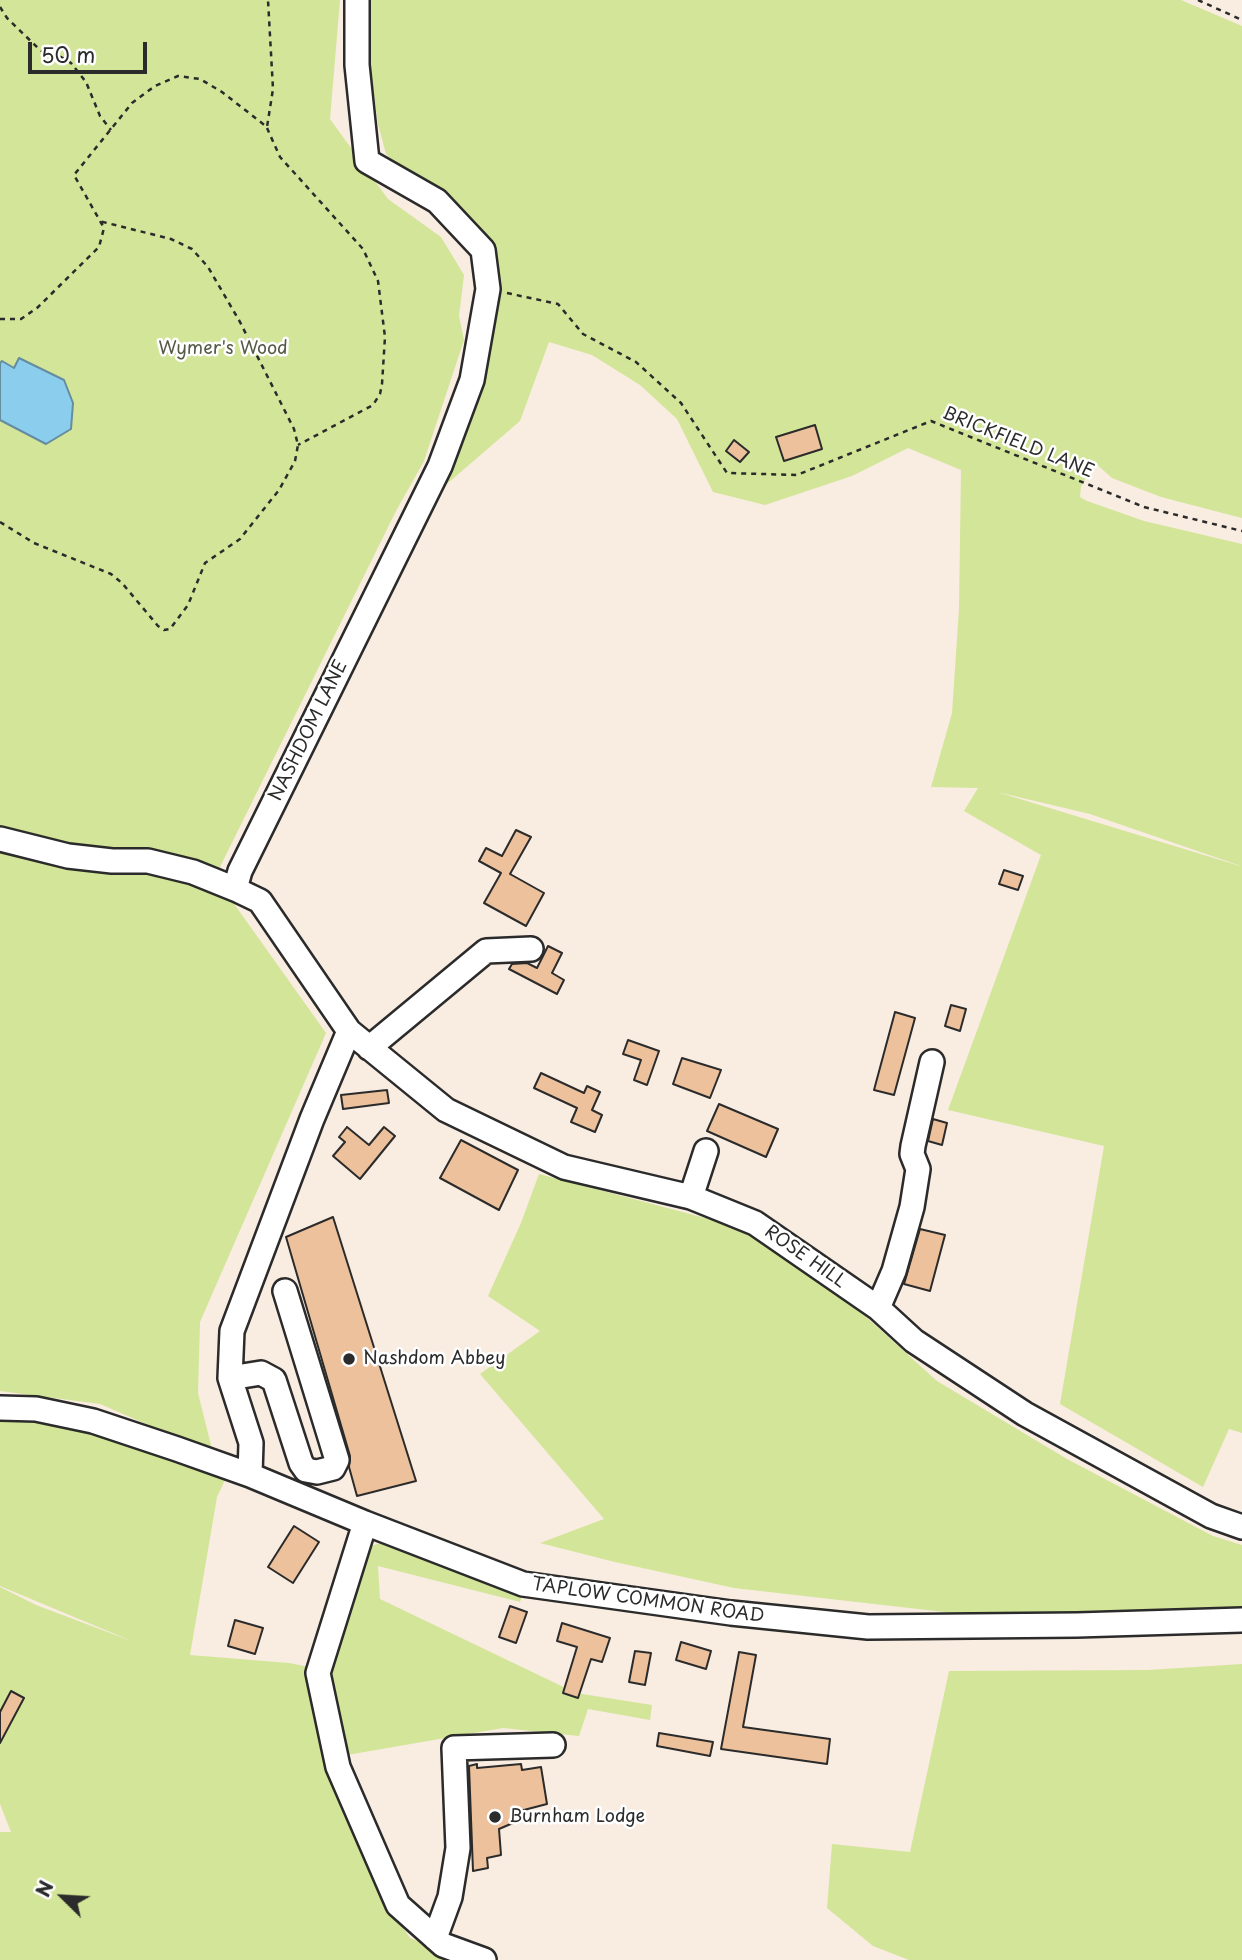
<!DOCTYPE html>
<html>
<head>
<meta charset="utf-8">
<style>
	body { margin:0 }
	#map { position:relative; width:1242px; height:1960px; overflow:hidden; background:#f9ece1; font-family:"Playpen Sans",sans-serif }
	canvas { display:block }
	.north { position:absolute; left:28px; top:1862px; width:70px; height:70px; -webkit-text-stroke:5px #fff; paint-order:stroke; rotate:294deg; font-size:19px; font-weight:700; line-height:28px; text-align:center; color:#2b2b2b }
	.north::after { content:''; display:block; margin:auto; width:24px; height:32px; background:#2b2b2b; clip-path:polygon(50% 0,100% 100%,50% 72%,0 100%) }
	.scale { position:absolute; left:28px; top:42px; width:119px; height:32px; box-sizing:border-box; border:4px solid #2b2b2b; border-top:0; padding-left:9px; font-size:21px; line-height:24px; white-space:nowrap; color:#2b2b2b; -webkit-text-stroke:5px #fff; paint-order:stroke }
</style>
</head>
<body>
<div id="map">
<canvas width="1242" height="1960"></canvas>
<div class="north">N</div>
<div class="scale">50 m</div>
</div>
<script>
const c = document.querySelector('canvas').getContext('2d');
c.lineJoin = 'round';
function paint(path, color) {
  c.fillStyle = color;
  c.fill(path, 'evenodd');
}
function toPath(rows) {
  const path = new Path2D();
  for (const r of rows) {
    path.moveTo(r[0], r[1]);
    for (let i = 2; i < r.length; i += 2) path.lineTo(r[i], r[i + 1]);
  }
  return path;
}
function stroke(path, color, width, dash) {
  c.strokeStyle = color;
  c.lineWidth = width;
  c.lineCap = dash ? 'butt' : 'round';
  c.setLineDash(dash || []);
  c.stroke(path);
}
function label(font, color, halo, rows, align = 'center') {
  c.font = font + ' "Playpen Sans",sans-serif';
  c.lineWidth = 5;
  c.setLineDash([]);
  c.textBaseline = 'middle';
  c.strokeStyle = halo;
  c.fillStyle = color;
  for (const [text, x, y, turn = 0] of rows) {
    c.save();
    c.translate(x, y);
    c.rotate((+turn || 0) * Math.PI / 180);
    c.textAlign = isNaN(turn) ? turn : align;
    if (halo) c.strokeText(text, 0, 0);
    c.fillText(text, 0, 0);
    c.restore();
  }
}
const green = toPath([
	[0,0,340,0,330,119,388,199,441,237,464,275,459,316,464,340,424,461,396,511,215,877,326,1033,200,1322,198,1393,213,1453,100,1404,0,1391],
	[371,0,1181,0,1242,26,1242,518,1161,497,1112,478,1094,462,1081,487,1080,497,1087,501,1144,521,1242,544,1242,1433,1229,1429,1203,1487,1060,1404,1104,1146,948,1110,1041,855,964,811,978,788,931,787,952,713,959,609,961,470,908,448,852,476,765,505,713,492,677,419,640,385,592,355,549,342,520,421,441,489,481,381,501,286,494,252,437,203,386,154,378,124,370,65],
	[997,792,1090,814,1241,866,1240,866],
	[539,1174,754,1231,843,1296,937,1381,1067,1459,1213,1536,1242,1545,1242,1622,1155,1636,734,1588,615,1562,540,1543,604,1519,480,1374,540,1331,488,1296,521,1223],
	[0,1418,90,1428,225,1480,217,1497,190,1655,289,1663,314,1668,306,1676,387,1904,410,1938,463,1960,0,1960,0,1832,11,1832,0,1804,0,1587,36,1605,134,1642,0,1586],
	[380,1543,484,1583,523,1592,520,1602,378,1566,380,1599,576,1693,652,1705,650,1720,588,1709,579,1736,503,1728,347,1755,329,1680,358,1561,366,1548],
	[1242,1664,1242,1960,909,1960,873,1946,827,1908,832,1844,910,1852,949,1671,1148,1670]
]);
const water = toPath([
	[19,358,64,380,73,403,71,429,46,444,0,420,0,363,2,361,14,368,19,358]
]);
const building = toPath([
	[815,425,822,449,784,461,776,437,815,425],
	[734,440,749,452,740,462,726,451,734,440],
	[516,830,531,837,510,874,544,893,526,926,484,903,501,873,479,861,486,848,502,856,516,830],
	[1004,870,1023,876,1018,890,999,884,1004,870],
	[548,946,562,953,552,973,564,980,557,994,509,969,512,964,527,963,537,968,548,946],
	[951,1005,966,1009,960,1031,945,1026,951,1005],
	[895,1012,915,1018,894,1095,874,1090,895,1012],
	[628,1040,659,1051,647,1085,634,1080,641,1060,623,1054,628,1040],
	[682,1058,721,1070,710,1098,673,1084,682,1058],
	[541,1073,584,1093,587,1086,600,1092,592,1110,602,1115,595,1132,571,1122,577,1108,534,1088,541,1073],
	[387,1090,389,1103,343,1109,341,1095,387,1090],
	[719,1104,778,1129,766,1157,707,1131,719,1104],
	[933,1119,947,1123,942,1145,928,1141,933,1119],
	[347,1127,369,1145,384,1127,395,1136,360,1179,333,1156,345,1142,339,1137,347,1127],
	[461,1140,518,1170,499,1210,440,1178,461,1140],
	[333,1217,416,1481,357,1496,349,1467,350,1456,286,1237,333,1217],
	[920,1229,945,1235,930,1291,904,1284,920,1229],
	[294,1526,319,1542,293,1583,268,1567,294,1526],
	[510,1606,527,1612,516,1643,499,1637,510,1606],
	[235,1620,263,1628,255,1654,228,1646,235,1620],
	[562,1623,610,1638,602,1662,591,1659,578,1698,563,1693,577,1647,557,1641,562,1623],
	[681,1642,711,1651,706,1669,676,1660,681,1642],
	[635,1651,651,1653,645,1685,629,1682,635,1651],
	[739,1652,756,1655,743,1727,830,1739,827,1764,721,1749,739,1652],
	[11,1691,24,1698,0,1743,0,1712,11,1691],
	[659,1733,713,1742,710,1756,657,1746,659,1733],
	[477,1764,477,1768,521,1764,522,1770,541,1767,547,1804,520,1811,520,1820,499,1829,501,1855,487,1858,488,1868,473,1871,469,1766,477,1764]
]);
const path = toPath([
	[1198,0,1242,20],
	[0,7,7,18,40,50,49,56,61,57,71,63,86,82,100,116,111,130],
	[267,128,280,157,363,249,378,281,385,337,382,384,380,394,373,405,298,445],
	[507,293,558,304,583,334,636,362,681,403,727,473,797,475,931,421,1144,507,1242,531],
	[0,319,21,319,37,308,99,247,104,228,74,175,132,103,155,86,178,76,200,79,222,92,267,127,273,89,268,0],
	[0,522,34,543,111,574,122,583,158,626,164,630,170,629,188,605,205,563,240,539,279,490,295,461,298,445,294,429,240,322,208,267,192,249,171,239,99,221]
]);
const minor = toPath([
	[0,839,68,856,112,861,148,861,193,872,235,889],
	[349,1031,446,1110,564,1167,691,1197,755,1223,878,1308,914,1341,1025,1414,1211,1516,1242,1527],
	[369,1048,486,951,531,949],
	[691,1197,706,1151],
	[878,1308,894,1271,912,1207,918,1169,912,1154,913,1146,932,1062],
	[230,1378,261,1373,274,1380,301,1463,306,1470,317,1472,333,1468,337,1460,285,1291],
	[0,1408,36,1409,93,1421,177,1449,250,1475,365,1523,523,1584,731,1613,868,1627,1077,1625,1242,1620],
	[250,1475,251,1443,230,1378,232,1331,312,1119,349,1031,260,901,235,889,240,871,440,466,472,380,488,289,483,250,437,201,367,161,357,65,357,0],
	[365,1523,318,1673,338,1767,398,1905,443,1945,484,1960],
	[435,1938,450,1897,458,1848,454,1748,553,1745]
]);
const markers = [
	[349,1359,7,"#2b2b2b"],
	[495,1817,7,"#2b2b2b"]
];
const parkNames = [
	["Wymer's Wood",223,349]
];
const streetNames = [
	["BRICKFIELD LANE",1018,443,22],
	["NASHDOM LANE",309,731,-64],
	["ROSE HILL",805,1257,35],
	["TAPLOW COMMON ROAD",648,1601,8]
];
const poiNames = [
	["Nashdom Abbey",363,1359],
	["Burnham Lodge",509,1817]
];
paint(green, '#d3e598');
paint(water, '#8bcdec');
stroke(water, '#658c9f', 2);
paint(building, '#ecc19b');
stroke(building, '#2b2b2b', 2);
stroke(minor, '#2b2b2b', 28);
stroke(path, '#2b2b2b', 2.5, [5, 5]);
stroke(minor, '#fff', 23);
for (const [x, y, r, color] of markers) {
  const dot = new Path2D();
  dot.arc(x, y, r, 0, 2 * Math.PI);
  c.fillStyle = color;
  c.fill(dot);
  stroke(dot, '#fff', 2.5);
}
label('18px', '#555a46', '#fff', parkNames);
label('18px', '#2b2b2b', '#fff', streetNames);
label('18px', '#2b2b2b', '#fff', poiNames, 'left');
</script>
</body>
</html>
